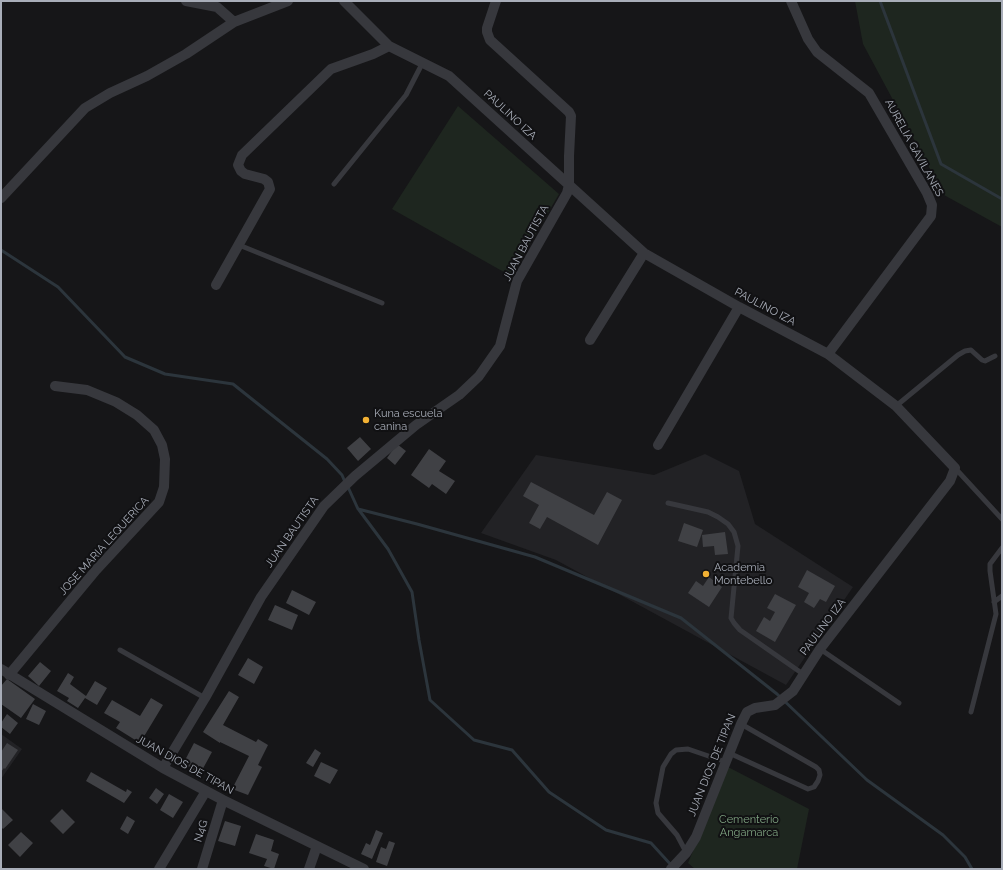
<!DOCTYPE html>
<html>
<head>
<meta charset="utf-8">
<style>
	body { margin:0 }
	#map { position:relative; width:1003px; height:870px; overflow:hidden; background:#161618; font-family:Raleway,sans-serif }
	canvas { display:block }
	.frame { position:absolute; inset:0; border:2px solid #a8adb8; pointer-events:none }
</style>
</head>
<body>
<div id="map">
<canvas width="1003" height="870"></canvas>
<div class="frame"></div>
</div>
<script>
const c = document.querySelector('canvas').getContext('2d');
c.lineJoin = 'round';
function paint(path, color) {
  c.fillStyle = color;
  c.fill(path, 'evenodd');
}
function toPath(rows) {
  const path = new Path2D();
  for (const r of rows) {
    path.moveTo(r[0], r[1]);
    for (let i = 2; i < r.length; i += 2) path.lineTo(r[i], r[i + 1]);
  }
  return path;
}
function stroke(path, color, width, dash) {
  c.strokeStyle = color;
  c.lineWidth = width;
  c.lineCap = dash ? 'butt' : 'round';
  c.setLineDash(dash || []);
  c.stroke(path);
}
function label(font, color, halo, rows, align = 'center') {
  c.font = font + ' Raleway,sans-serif';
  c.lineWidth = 4;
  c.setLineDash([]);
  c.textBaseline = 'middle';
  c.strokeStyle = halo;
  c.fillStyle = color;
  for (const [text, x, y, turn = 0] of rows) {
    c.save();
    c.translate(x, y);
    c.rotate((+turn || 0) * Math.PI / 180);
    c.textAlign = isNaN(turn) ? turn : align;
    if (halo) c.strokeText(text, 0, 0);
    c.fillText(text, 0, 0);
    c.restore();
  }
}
const built = toPath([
	[705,454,739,471,755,524,853,587,786,685,556,560,481,533,536,455,654,475],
	[1,734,22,749,1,779]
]);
const green = toPath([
	[855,1,1002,1,1002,227,944,195,863,44],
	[458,106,559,194,511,276,392,209],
	[728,767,809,809,797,869,695,869,688,863]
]);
const stream = toPath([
	[880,1,941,164,1002,199],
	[1,250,58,287,125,357,165,374,233,384,327,459,342,475,345,482],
	[348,487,358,509,417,524,535,557,681,618,777,694,867,780,943,835,965,857,972,869],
	[359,510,388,549,412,592,419,640,430,700,474,740,512,750,549,792,606,830,651,843,672,866]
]);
const building = toPath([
	[360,437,371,449,358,461,347,448],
	[397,444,406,451,395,465,387,458],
	[429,449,446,461,439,471,455,481,446,494,432,484,429,488,411,475],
	[531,482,594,515,607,492,622,500,598,545,547,517,540,529,529,523,539,505,523,496],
	[684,523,703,530,697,547,678,541],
	[725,532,728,554,715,555,714,546,703,547,702,535],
	[807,570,835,586,826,602,820,599,814,608,804,602,809,593,798,587],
	[709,577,722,587,709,607,688,593,696,581,703,586],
	[292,590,316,602,309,615,286,603],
	[775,594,796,605,775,642,756,631,764,617,770,621,775,612,767,608],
	[275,605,298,615,292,630,268,620],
	[248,658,263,667,254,684,238,675],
	[40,662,51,671,39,686,28,676],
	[68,673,74,677,70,684,86,696,95,681,107,688,97,705,85,698,78,708,67,701,69,698,57,691],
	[7,679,35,699,21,718,1,704,1,686],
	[229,691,239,697,223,725,256,742,258,739,268,745,258,765,262,767,248,795,232,789,249,756,220,742,220,743,203,732],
	[151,698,163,705,140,743,116,728,120,722,104,713,112,700,140,716],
	[33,704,46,711,39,725,26,719],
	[7,714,18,723,10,734,1,727,1,723],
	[7,743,18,750,5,769,4,768,1,772,1,752],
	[194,743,212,752,200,774,183,764],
	[315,749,321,753,313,767,306,763],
	[321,762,338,770,330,784,314,776],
	[91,772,126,792,127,789,132,792,124,803,86,781],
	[156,788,164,794,157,804,149,798],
	[169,794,183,802,173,818,160,810],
	[1,808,13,820,3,829,1,827],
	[62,809,75,822,63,834,50,821],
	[127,816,135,821,128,834,120,829],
	[225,821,241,826,235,846,218,841],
	[376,830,383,833,372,859,361,854,366,843,370,845],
	[21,832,33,843,20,857,8,845],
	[256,834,274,840,271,851,279,854,274,869,264,866,267,859,249,853],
	[389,841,395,843,387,866,376,862,381,847,386,849]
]);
const service = toPath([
	[334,184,406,95,423,62],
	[239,245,382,303],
	[896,406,958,355,965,351,971,350,982,360,985,361,995,356],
	[955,468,1002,519],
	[668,503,708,512,718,517,728,524,734,532,738,546,731,618,734,623,740,630,803,674],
	[994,602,1002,596],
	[820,649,899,703],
	[120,650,205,698],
	[971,712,996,614,990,571,990,564,1002,548],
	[729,753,808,789,814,787,818,781,820,775,819,770,816,767,741,724],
	[686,852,677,835,658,813,656,803,663,767,671,754,676,750,688,749,726,762]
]);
const minor = toPath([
	[186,1,217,7,234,22,288,1],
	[344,1,389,46,449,76,644,253,739,307,828,354,896,406,955,468,950,481,820,649,793,691,775,705,755,708,747,712,741,724,696,837,686,853,671,869],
	[791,1,808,39,817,52,869,93,927,193,932,205,931,216,828,354],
	[1,198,85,108,110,93,147,76,186,54,234,22],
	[216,285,270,189,268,182,264,179,245,174,241,171,238,165,242,155,331,69,373,54,389,46],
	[590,340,644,253],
	[658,445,739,307],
	[1,669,163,768,223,800,364,869],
	[9,675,96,570,159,502,164,487,165,459,162,445,154,430,137,415,116,402,87,390,55,386],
	[163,768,205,698,261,597,324,506,355,476,416,425,459,395,479,376,500,346,517,281,567,193,569,185,569,156,571,116,569,112,490,40,487,32,487,28,496,1],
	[159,869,206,791],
	[202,869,223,800],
	[309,869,317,846]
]);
const markers = [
	[366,420,4,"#f2b134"],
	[706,574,4,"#f2b134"]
];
const streetNames = [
	["PAULINO IZA",510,115,43],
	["AURELIA GAVILANES",914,148,61],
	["JUAN BAUTISTA",526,243,-62],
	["PAULINO IZA",765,307,28],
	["JUAN BAUTISTA",292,532,-55],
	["JOSE MARIA LEQUERICA",104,546,-48],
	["PAULINO IZA",823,627,-53],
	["JUAN DIOS DE TIPAN",185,765,29],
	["JUAN DIOS DE TIPAN",712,765,-68],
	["N4G",201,831,-73]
];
const poiNames = [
	["Kuna escuela",374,414],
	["canina",374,427],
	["Academia",714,568],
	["Montebello",714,581]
];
const parkNames = [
	["Cementerio",749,820],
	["Angamarca",749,833]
];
paint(built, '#222225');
paint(green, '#1e261f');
stroke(stream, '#2c353c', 3);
paint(building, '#404145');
stroke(service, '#37383d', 5);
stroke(minor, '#37383d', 10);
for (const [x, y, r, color] of markers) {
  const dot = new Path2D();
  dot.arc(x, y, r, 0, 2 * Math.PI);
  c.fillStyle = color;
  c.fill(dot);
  stroke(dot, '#111113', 1.5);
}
label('11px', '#a8adb8', '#111113', streetNames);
label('11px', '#a8adb8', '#111113', poiNames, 'left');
label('11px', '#7fa381', '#111113', parkNames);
</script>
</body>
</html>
